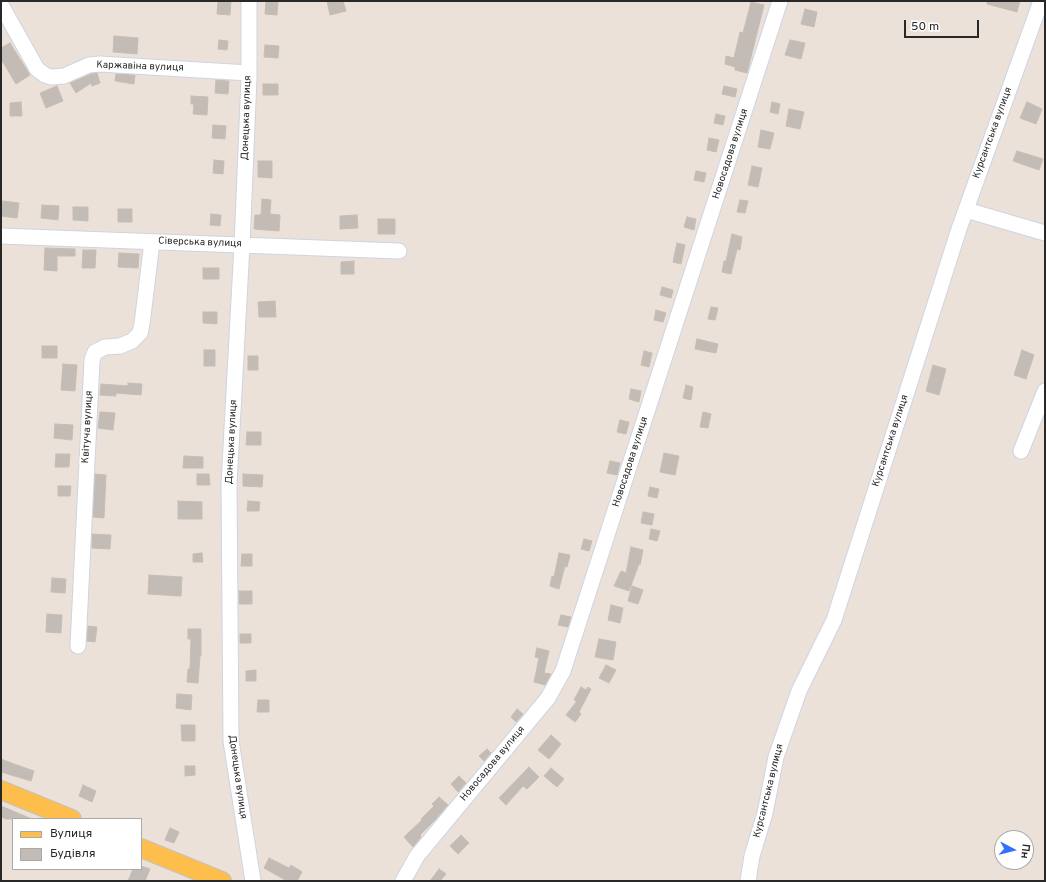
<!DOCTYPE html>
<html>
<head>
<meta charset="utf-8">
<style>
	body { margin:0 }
	#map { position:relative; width:1046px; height:882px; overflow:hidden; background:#ece1d8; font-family:Overpass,sans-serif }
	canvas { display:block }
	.frame { position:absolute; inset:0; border:2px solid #282828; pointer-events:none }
	.legend { position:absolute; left:12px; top:818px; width:130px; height:52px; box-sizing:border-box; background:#fff; border:1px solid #a9a9a9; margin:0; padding:5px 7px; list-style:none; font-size:12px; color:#282828 }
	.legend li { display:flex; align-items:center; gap:8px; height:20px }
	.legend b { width:20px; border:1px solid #a9a9a9 }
	.north { position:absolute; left:994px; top:830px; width:40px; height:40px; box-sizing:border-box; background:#fff; border:1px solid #a9a9a9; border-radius:50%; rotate:97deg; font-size:11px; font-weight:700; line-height:16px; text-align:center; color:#282828 }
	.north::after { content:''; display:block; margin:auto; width:14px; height:18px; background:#3272ff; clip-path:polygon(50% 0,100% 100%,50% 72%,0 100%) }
	.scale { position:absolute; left:904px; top:20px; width:75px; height:18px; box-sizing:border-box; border:2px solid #282828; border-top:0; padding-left:5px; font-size:12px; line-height:14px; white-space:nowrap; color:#282828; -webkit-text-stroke:3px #fff; paint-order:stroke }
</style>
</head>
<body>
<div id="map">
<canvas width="1046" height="882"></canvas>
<div class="frame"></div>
<ul class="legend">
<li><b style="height:5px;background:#febe4b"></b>Вулиця</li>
<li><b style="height:11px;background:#c3bbb5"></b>Будівля</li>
</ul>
<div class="north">Пн</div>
<div class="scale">50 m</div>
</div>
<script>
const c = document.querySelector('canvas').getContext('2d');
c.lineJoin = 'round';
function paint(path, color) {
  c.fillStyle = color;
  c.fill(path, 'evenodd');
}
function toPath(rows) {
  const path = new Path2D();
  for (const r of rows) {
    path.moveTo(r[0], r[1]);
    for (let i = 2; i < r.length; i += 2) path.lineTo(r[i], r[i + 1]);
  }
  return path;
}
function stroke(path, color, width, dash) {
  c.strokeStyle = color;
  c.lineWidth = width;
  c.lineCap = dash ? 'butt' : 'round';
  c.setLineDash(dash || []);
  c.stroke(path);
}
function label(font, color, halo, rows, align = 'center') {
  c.font = font + ' Overpass,sans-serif';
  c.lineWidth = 3.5;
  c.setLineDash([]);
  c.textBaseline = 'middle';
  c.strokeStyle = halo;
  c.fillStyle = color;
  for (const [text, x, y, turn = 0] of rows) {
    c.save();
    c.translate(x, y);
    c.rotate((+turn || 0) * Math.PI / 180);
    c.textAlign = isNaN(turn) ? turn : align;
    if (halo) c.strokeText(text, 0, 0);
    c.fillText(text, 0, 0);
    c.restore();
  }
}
const building = toPath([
	[218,1,231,1,230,15,217,14,218,1],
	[266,1,278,1,277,15,265,14,266,1],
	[327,1,343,1,346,11,330,15,327,1],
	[987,1,1020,1,1017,12,987,4,987,1],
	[751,2,764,5,747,73,735,70,735,67,725,64,726,56,734,58,740,32,743,33,751,2],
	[805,9,817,12,814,27,801,24,805,9],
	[114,36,138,38,137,54,113,52,114,36],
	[219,40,228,41,227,50,218,49,219,40],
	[790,40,805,43,801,59,785,55,790,40],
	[10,43,30,75,16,84,1,59,1,48,10,43],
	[265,45,279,46,278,58,264,57,265,45],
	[97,73,100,83,92,86,91,83,76,93,70,83,91,74,97,73],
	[116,74,135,75,134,84,115,81,116,74],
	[216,80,229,81,228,94,215,93,216,80],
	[263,84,278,84,278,95,263,95,263,84],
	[57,86,63,101,46,108,40,93,57,86],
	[724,86,737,89,735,97,722,94,724,86],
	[191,96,208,97,207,115,193,114,194,104,191,104,191,96],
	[21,102,22,116,10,116,10,103,21,102],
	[772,102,780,104,778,114,770,112,772,102],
	[1027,102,1042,109,1036,124,1020,118,1027,102],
	[789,109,804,112,800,129,786,126,789,109],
	[716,114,725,116,723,125,714,123,716,114],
	[213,125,226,126,225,139,212,138,213,125],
	[761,130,774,133,770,149,758,147,761,130],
	[709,138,719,140,716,152,707,150,709,138],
	[1017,151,1043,159,1039,170,1013,161,1017,151],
	[214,160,224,161,223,174,213,173,214,160],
	[258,161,272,161,272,178,258,177,258,161],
	[752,166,762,168,758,187,748,185,752,166],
	[696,171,706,173,704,182,694,180,696,171],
	[262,199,271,200,270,214,280,215,279,231,254,229,255,215,261,215,262,199],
	[740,200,748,201,745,213,737,212,740,200],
	[3,201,19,203,17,218,1,216,3,201],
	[42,205,59,206,58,220,41,218,42,205],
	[73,207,88,207,88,221,73,220,73,207],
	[118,209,132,209,132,222,118,222,118,209],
	[211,214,221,215,220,226,210,225,211,214],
	[357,215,358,228,340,229,340,216,357,215],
	[687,217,696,219,694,230,684,227,687,217],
	[378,219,395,219,395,234,378,234,378,219],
	[732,234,742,237,740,250,737,249,731,274,722,272,724,261,726,261,732,234],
	[677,243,685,245,681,264,673,262,677,243],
	[45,248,75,249,75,256,57,256,57,271,44,270,45,248],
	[83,250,96,250,95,268,82,268,83,250],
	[119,253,139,254,138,268,118,267,119,253],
	[354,261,354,274,341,274,341,262,354,261],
	[203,268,219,268,219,279,203,279,203,268],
	[662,287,673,290,671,298,660,295,662,287],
	[275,301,276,317,259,317,258,302,275,301],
	[711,307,718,308,715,320,708,319,711,307],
	[656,310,666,313,663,322,654,320,656,310],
	[203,312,217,312,217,324,203,323,203,312],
	[697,339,718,344,716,353,695,349,697,339],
	[42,346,57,346,57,358,42,358,42,346],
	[204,350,215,350,215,366,204,366,204,350],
	[1022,350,1034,355,1026,379,1014,375,1022,350],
	[644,351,652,353,649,367,641,365,644,351],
	[248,356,258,356,258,370,248,370,248,356],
	[63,364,77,365,75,391,61,390,63,364],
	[933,365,946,369,939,395,926,391,933,365],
	[128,383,142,384,141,395,116,393,116,396,100,395,101,384,128,386,128,383],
	[686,385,693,387,691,400,683,398,686,385],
	[631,389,641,391,639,402,629,399,631,389],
	[100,412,115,413,113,430,98,428,100,412],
	[703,412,711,414,708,428,700,427,703,412],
	[620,420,629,422,626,434,617,432,620,420],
	[55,424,73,425,72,440,54,438,55,424],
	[247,432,261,432,261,445,246,445,247,432],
	[664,453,679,456,675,475,660,472,664,453],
	[56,454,70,454,69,467,55,467,56,454],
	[184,456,203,457,203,468,183,468,184,456],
	[610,461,620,463,617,475,607,473,610,461],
	[95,474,106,475,104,518,93,517,95,474],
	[197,474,209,474,210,485,197,485,197,474],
	[243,474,263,475,262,487,243,486,243,474],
	[58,486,71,486,70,496,58,496,58,486],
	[650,487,659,489,657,498,648,496,650,487],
	[178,501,202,502,202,519,178,519,178,501],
	[248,501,260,502,259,511,247,511,248,501],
	[643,512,654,514,652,525,641,523,643,512],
	[651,529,660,531,657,541,649,539,651,529],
	[92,534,111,535,110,549,92,548,92,534],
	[584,539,592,541,589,551,581,549,584,539],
	[631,547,643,550,640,565,639,564,629,591,614,586,621,571,626,573,631,547],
	[202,553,203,562,193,562,193,554,202,553],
	[559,553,570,555,567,567,565,566,559,589,550,586,552,576,554,577,559,553],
	[242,554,252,554,252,566,241,566,242,554],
	[149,575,182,577,181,596,148,594,149,575],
	[52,578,66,579,65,593,51,592,52,578],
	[632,586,643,590,638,604,628,601,632,586],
	[239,591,252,591,252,604,239,604,239,591],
	[611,605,623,608,620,623,608,620,611,605],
	[47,614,62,615,61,633,46,632,47,614],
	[561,615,571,617,568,627,558,625,561,615],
	[88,626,97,627,95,642,87,641,88,626],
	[188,629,201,629,201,656,200,656,198,683,187,682,188,669,190,669,191,639,188,639,188,629],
	[240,634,251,634,251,643,240,643,240,634],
	[599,639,616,642,613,660,595,657,599,639],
	[537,648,549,651,544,673,551,674,545,685,534,682,539,658,535,657,537,648],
	[606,665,616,670,609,683,599,678,606,665],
	[256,670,256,681,246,681,246,671,256,670],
	[581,687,586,690,588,687,591,689,579,712,581,714,575,722,566,715,577,701,574,700,581,687],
	[177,694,192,695,191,710,176,708,177,694],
	[258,700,269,700,269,712,257,712,258,700],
	[517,709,523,714,516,722,511,717,517,709],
	[181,725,195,725,195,741,182,741,181,725],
	[551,735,561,744,549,759,538,750,551,735],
	[487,749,491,753,484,761,479,756,487,749],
	[1,759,14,764,34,771,31,781,1,772,1,759],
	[185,766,195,766,195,775,185,776,185,766],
	[529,767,539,777,527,789,523,786,506,805,499,798,529,767],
	[551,768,564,779,557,787,544,776,551,768],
	[459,776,466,783,458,792,451,784,459,776],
	[83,785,96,791,92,802,79,796,83,785],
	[439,797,448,805,435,820,420,835,421,837,413,847,404,837,422,820,421,819,434,806,432,804,439,797],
	[1,806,32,819,6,819,1,817,1,806],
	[170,828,179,832,174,843,165,840,170,828],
	[461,835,469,843,458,854,450,846,461,835],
	[269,858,289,868,291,865,302,872,297,881,287,881,264,868,269,858],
	[141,866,150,869,145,881,128,881,133,869,141,869,141,866],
	[439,869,446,874,440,881,430,881,439,869]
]);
const minor = toPath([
	[249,1,249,78,242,245,229,484,231,741,253,881],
	[1,5,37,69,45,75,51,77,64,76,89,65,100,64,249,73],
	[966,210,1045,233],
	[1,236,399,251],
	[1021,451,1045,391],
	[78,646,92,360,95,352,105,347,120,346,132,341,140,333,142,324,152,242],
	[403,881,417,856,548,698,563,671,780,1],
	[748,881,752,856,765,813,776,757,799,691,834,620,959,229,1041,1]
]);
const major = toPath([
	[1,790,72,819],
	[141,848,222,881]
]);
const streetNames = [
	["Каржавіна вулиця",140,67,2],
	["Донецька вулиця",247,118,-88],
	["Курсантська вулиця",993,133,-70],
	["Новосадова вулиця",731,154,-72],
	["Сіверська вулиця",200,243,2],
	["Квітуча вулиця",88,427,-87],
	["Курсантська вулиця",891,441,-72],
	["Донецька вулиця",232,442,-87],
	["Новосадова вулиця",631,462,-72],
	["Новосадова вулиця",493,764,-50],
	["Донецька вулиця",237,777,82],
	["Курсантська вулиця",769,791,-76]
];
paint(building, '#c3bbb5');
stroke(building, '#c7bdb2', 1);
stroke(minor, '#cdd4e3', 17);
stroke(major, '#c3c3c3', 20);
stroke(minor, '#fff', 15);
stroke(major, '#febe4b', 18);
label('10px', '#282828', '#fff', streetNames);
</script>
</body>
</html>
